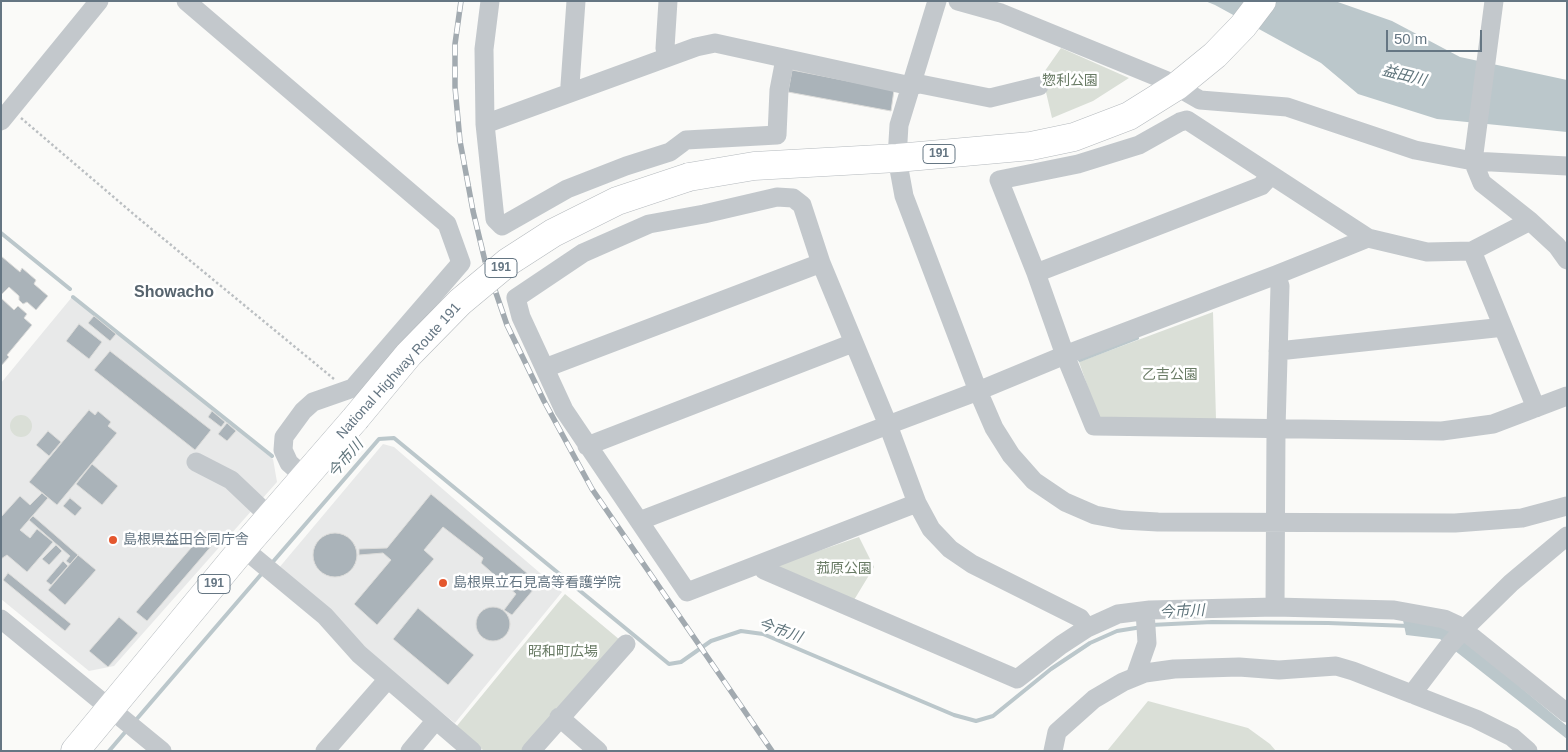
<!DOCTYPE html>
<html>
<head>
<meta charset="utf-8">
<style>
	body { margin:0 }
	#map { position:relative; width:1568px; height:752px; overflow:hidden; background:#fafaf8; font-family:Helvetica,sans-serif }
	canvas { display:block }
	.frame { position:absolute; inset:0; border:2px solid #657683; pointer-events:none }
	.scale { position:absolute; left:1386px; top:30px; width:96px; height:22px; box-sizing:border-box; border:2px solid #657683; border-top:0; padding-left:6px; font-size:15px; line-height:18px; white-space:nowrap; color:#657683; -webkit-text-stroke:4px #fff; paint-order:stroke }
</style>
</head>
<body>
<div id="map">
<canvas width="1568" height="752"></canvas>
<div class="frame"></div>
<div class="scale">50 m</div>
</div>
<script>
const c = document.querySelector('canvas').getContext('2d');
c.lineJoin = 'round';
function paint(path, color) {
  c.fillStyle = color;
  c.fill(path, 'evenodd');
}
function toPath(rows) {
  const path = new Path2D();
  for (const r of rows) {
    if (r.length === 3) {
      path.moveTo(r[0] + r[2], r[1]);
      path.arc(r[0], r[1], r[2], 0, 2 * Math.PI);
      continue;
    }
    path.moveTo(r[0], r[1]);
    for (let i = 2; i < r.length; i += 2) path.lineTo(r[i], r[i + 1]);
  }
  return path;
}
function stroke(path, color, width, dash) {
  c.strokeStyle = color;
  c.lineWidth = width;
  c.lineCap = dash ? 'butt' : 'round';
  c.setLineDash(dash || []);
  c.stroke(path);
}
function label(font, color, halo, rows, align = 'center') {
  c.font = font + ' Helvetica,"Noto Sans JP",sans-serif';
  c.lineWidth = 5;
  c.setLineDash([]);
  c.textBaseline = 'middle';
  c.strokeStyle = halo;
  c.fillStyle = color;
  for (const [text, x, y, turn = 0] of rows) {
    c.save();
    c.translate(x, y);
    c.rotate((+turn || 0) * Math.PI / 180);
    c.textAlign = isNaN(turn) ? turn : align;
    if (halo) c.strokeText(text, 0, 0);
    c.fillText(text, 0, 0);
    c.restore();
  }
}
const built = toPath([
	[72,297,273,459,277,482,114,666,89,671,1,599,1,383],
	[383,444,394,447,562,592,455,723,362,649,278,569]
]);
const green = toPath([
	[1061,48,1129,78,1093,101,1052,118,1042,75],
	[1213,312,1216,419,1099,419,1079,362],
	[21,426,11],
	[859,537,874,567,854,600,775,566],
	[565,594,620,640,526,751,484,751,456,727],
	[1148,701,1248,728,1270,744,1276,751,1107,751]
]);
const water = toPath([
	[1205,1,1335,1,1392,21,1460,57,1567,80,1567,132,1437,119,1358,94,1321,63,1215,5],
	[1403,620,1446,628,1476,650,1567,726,1567,739,1440,639,1406,635]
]);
const stream = toPath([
	[1,233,70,289],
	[73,297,272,456],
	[1080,360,1137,338],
	[271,564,379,439,394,438,669,664,681,662,711,641,741,631,763,634,954,715,976,721,993,716,1051,669,1090,643,1117,631,1142,627],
	[1151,625,1212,622,1328,623,1409,626],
	[135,721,264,571],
	[109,751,127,730]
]);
const building = toPath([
	[792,70,894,90,891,111,788,92,792,70],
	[1,256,20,272,22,268,36,280,34,284,48,296,36,310,27,302,23,304,19,300,19,296,9,287,1,295,1,256],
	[1,298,14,310,18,306,27,314,24,318,32,325,7,355,9,357,1,366,1,298],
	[94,316,116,334,110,341,88,323,94,316],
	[79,324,102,342,89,359,66,341,79,324],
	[110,351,211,430,195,450,94,370,110,351],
	[89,410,95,415,98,411,111,422,108,426,117,433,57,505,29,482,89,410],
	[212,411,225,422,221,427,208,417,212,411],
	[227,423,236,431,227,441,218,434,227,423],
	[48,431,61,442,49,456,36,445,48,431],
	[92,464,118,486,102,505,76,484,92,464],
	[42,493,48,498,20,530,30,538,37,529,53,542,27,572,7,555,1,559,1,517,20,496,30,505,42,493],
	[431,494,539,583,512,615,504,610,516,594,481,563,483,558,443,527,424,550,434,559,377,625,354,604,391,560,383,553,359,555,359,549,387,548,431,494],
	[70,498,82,508,75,516,63,506,70,498],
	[33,516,78,555,70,564,66,561,70,556,29,520,33,516],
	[335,555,22],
	[203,534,214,543,147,621,136,612,203,534],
	[56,545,62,551,49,565,42,559,56,545],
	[78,555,96,570,65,605,48,590,78,555],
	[63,561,68,566,51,585,46,581,63,561],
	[8,573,71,624,65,631,3,580,8,573],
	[493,624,17],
	[418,608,474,655,448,685,393,639,418,608],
	[119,617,138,633,108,667,89,651,119,617]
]);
const path = toPath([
	[21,118,137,217,334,379]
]);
const minor = toPath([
	[186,1,447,224,461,263,353,388,313,402,303,411,284,437,283,450,289,463,305,477],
	[490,1,484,49,485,124,495,219,502,226,567,189,626,166,670,152,686,140,777,135,779,90,785,59],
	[937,1,899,125,897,158,904,196,978,391,994,428,1011,455,1034,481,1065,502,1095,515,1122,520,1158,522,1455,523,1522,518,1567,506],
	[958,1,1001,13,1165,80,1200,100,1287,107,1415,150,1473,161,1567,166],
	[1494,1,1473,161,1482,183,1530,221,1557,246,1567,260],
	[667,57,665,48,668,1],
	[571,92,570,85,576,1],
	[1,121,99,1],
	[485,124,696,47,715,43,911,86,920,84,990,98,1039,86],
	[1530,221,1472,251,1427,252,1368,238,1187,120,1180,122,1139,145,1078,164,999,180,1036,273,1065,355,1094,426,1442,431,1493,424,1567,396],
	[1472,251,1536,408],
	[1036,273,1261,186,1271,175],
	[1278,351,1495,328,1502,326],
	[545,368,821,263],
	[587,446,853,343],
	[196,462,231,480,270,517],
	[639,521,687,592,917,503],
	[243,548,325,616,359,654,472,751],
	[761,564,764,570,1017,679,1061,645,1087,628,1118,614,1150,610,1275,607,1276,429,1280,286,1276,275],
	[1275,607,1394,610,1444,619,1457,625,1567,713],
	[1,619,162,751],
	[1087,628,1080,618,972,564,950,549,931,529,917,503,888,425,821,263,802,205,793,198,777,197,704,214,649,224,583,253,516,298,521,317,564,410,639,521,888,425,978,391,1065,355,1276,275,1368,238],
	[1135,677,1147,643,1145,611],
	[1412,694,1447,648,1463,630,1511,583,1567,536],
	[559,717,598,751],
	[325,751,388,679],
	[410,751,436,720],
	[531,751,626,644],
	[1053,751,1057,732,1094,699,1123,682,1145,673,1174,669,1239,667,1279,670,1336,666,1353,671,1476,719,1512,737,1528,751]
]);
const highway = toPath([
	[689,177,754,166,897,158,1031,146,1074,137,1129,116,1177,86,1215,55,1243,26,1262,1],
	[75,751,243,548,355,419]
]);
const rail = toPath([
	[461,1,455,44,455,87,460,141,473,211,485,261,507,325,544,401,592,489,772,751]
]);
const highwayBridge = toPath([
	[355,419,409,354,460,302,508,262,553,233,617,201,689,177]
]);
const markers = [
	[113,540,5,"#e4572e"],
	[443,583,5,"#e4572e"]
];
const shields = [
	[939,154,32],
	[501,268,32],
	[214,584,32]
];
const shieldNames = [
	["191",939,154],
	["191",501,268],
	["191",214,584]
];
const parkNames = [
	["惣利公園",1070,81],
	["乙吉公園",1170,375],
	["菰原公園",844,569],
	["昭和町広場",563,652]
];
const streetNames = [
	["National Highway Route 191",399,371,-48]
];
const poiNames = [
	["島根県益田合同庁舎",123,540],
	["島根県立石見高等看護学院",453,583]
];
const waterNames = [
	["益田川",1404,76,14],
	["今市川",346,459,-49],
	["今市川",1182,612,-3],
	["今市川",780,631,19]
];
const quarterNames = [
	["Showacho",174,293]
];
paint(built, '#e8e9e9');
paint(green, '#dadfd7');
paint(water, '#bbc7cb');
stroke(stream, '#bbc7cb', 4);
paint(building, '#aab3b9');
stroke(building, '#dcdcda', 1);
stroke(highway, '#b4b9bd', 29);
stroke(path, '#bbbfc2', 2.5, [2.5, 2.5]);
stroke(minor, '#c3c8cc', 19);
stroke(highway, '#fff', 28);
stroke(rail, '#a2aab0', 5.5);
stroke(rail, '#fff', 4, [11]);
stroke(highwayBridge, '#b4b9bd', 29, []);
stroke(highwayBridge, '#fff', 28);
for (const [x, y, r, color] of markers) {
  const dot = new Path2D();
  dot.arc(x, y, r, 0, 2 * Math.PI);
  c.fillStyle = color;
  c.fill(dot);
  stroke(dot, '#fff', 2);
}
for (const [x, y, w] of shields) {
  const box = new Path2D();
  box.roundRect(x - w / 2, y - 9.5, w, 19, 4);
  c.fillStyle = '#fff';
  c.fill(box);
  stroke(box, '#657683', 1);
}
label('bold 12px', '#657683', null, shieldNames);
label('14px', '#687a64', '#fff', parkNames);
label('14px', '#657683', '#fff', streetNames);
label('14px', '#657683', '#fff', poiNames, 'left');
label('italic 15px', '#60757c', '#fff', waterNames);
label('bold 16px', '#57646e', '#fff', quarterNames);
</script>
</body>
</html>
